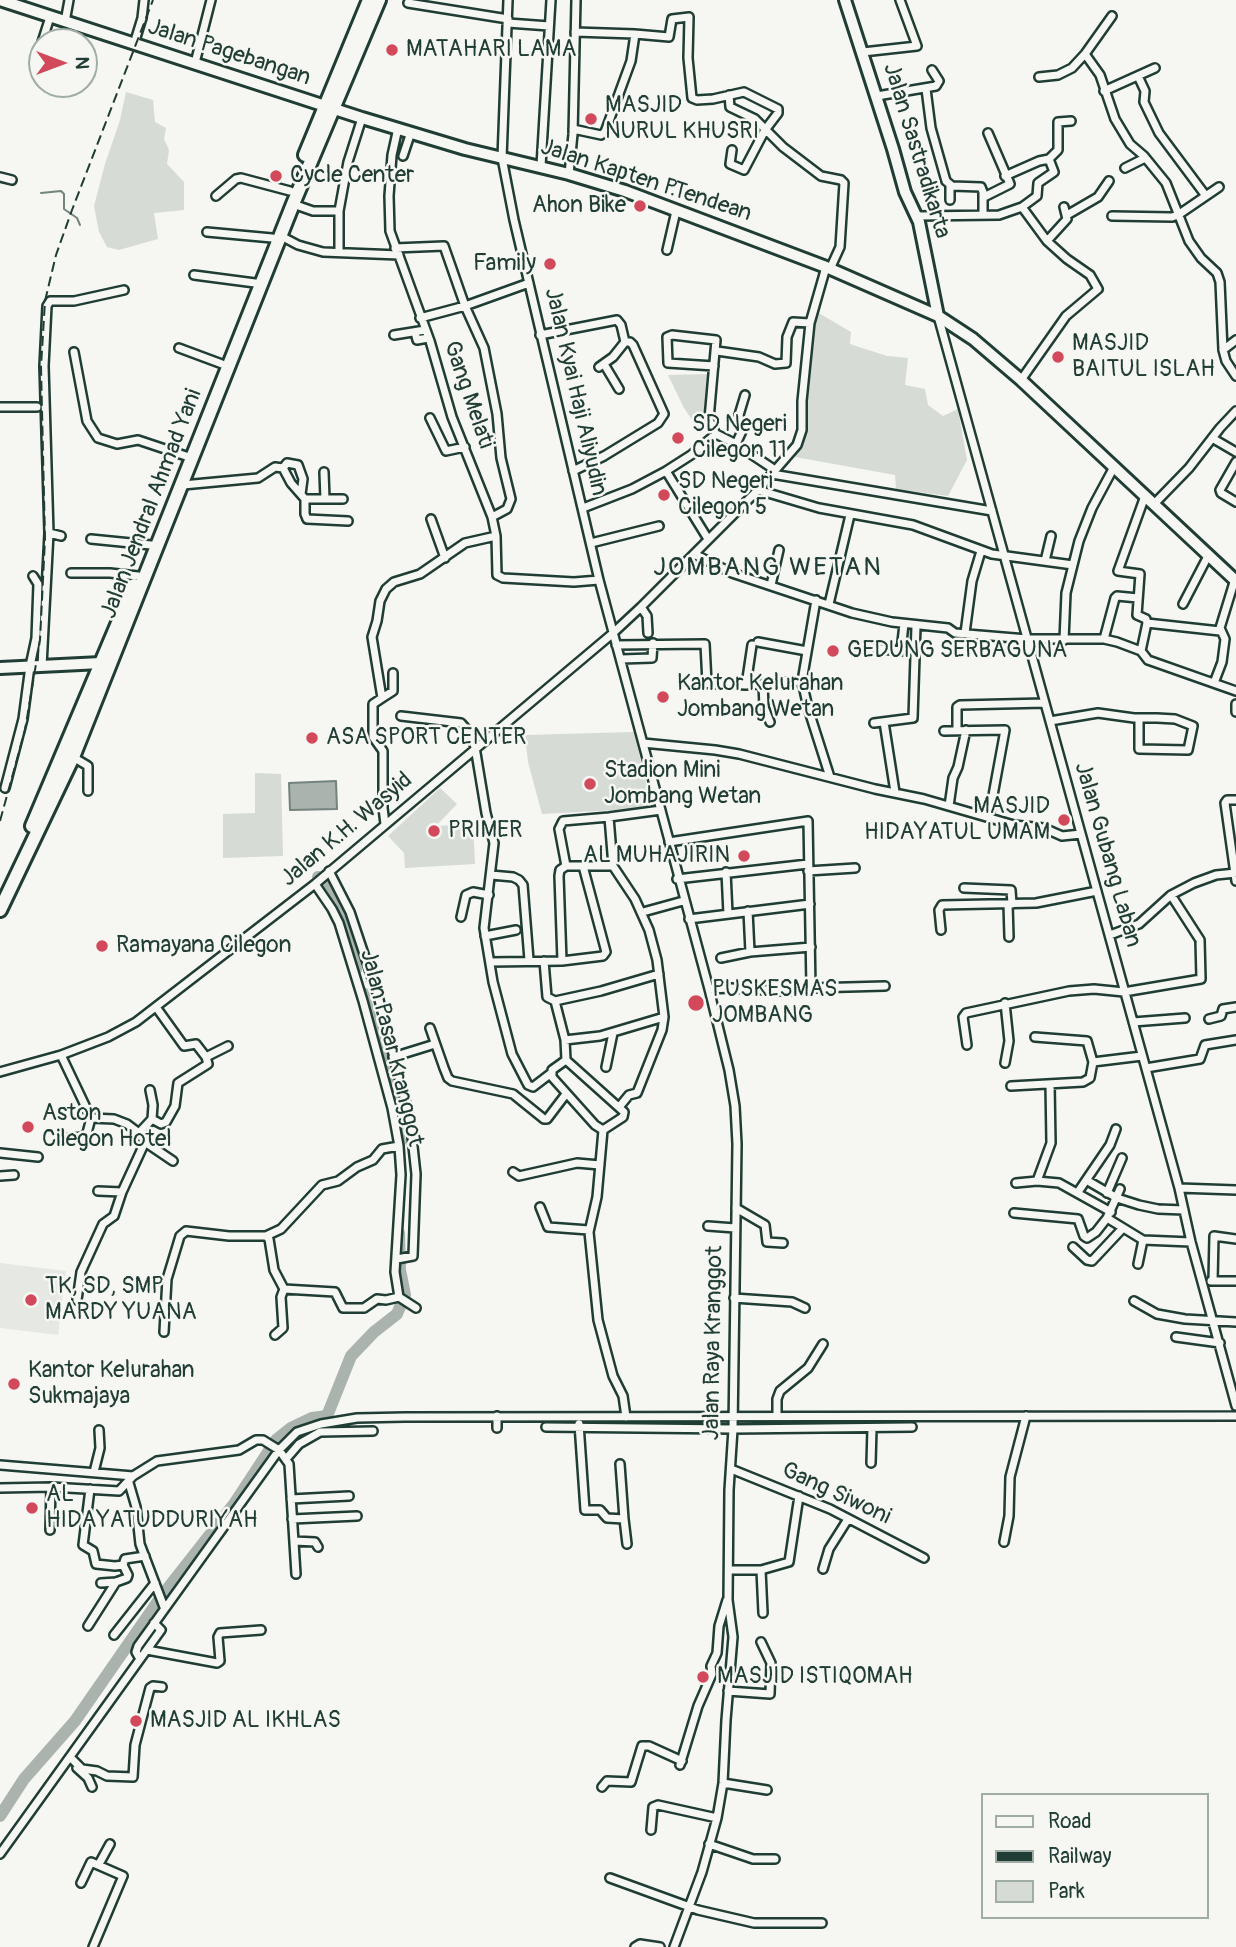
<!DOCTYPE html>
<html>
<head>
<meta charset="utf-8">
<style>
	body { margin:0 }
	#map { position:relative; width:1236px; height:1947px; overflow:hidden; background:#f6f6f2; font-family:Pangolin,sans-serif }
	canvas { display:block }
	.legend { position:absolute; left:981px; top:1793px; width:228px; height:126px; box-sizing:border-box; background:#f6f6f2; border:2px solid #a0aca6; margin:0; padding:9px 12px; list-style:none; font-size:21px; color:#1f3d34 }
	.legend li { display:flex; align-items:center; gap:14px; height:35px }
	.legend b { width:35px; border:2px solid #a0aca6 }
	.north { position:absolute; left:28px; top:28px; width:70px; height:70px; box-sizing:border-box; background:#f6f6f2; border:2px solid #a0aca6; border-radius:50%; rotate:90deg; font-size:19px; font-weight:700; line-height:28px; text-align:center; color:#1f3d34 }
	.north::after { content:''; display:block; margin:auto; width:24px; height:32px; background:#d1495b; clip-path:polygon(50% 0,100% 100%,50% 72%,0 100%) }
</style>
</head>
<body>
<div id="map">
<canvas width="1236" height="1947"></canvas>
<ul class="legend">
<li><b style="height:9px;background:#f6f6f2"></b>Road</li>
<li><b style="height:9px;background:#1f3d34"></b>Railway</li>
<li><b style="height:19px;background:#d6dbd6"></b>Park</li>
</ul>
<div class="north">N</div>
</div>
<script>
const c = document.querySelector('canvas').getContext('2d');
c.lineJoin = 'round';
function paint(path, color) {
  c.fillStyle = color;
  c.fill(path, 'evenodd');
}
function toPath(rows) {
  const path = new Path2D();
  for (const r of rows) {
    path.moveTo(r[0], r[1]);
    for (let i = 2; i < r.length; i += 2) path.lineTo(r[i], r[i + 1]);
  }
  return path;
}
function stroke(path, color, width, dash) {
  c.strokeStyle = color;
  c.lineWidth = width;
  c.lineCap = dash ? 'butt' : 'round';
  c.setLineDash(dash || []);
  c.stroke(path);
}
function label(font, color, halo, rows, align = 'center') {
  c.font = font + ' Pangolin,sans-serif';
  c.lineWidth = 5;
  c.setLineDash([]);
  c.textBaseline = 'middle';
  c.strokeStyle = halo;
  c.fillStyle = color;
  for (const [text, x, y, turn = 0] of rows) {
    c.save();
    c.translate(x, y);
    c.rotate((+turn || 0) * Math.PI / 180);
    c.textAlign = isNaN(turn) ? turn : align;
    if (halo) c.strokeText(text, 0, 0);
    c.fillText(text, 0, 0);
    c.restore();
  }
}
const built = toPath([
	[0,1263,66,1271,58,1335,0,1328]
]);
const green = toPath([
	[126,92,153,100,155,122,166,128,164,139,169,150,167,164,184,182,184,210,154,213,158,239,119,250,107,247,99,232,94,206,105,164,120,120],
	[817,312,851,332,850,344,887,356,908,358,905,385,925,389,928,405,943,416,958,409,967,460,948,496,896,489,895,475,795,457,805,427],
	[713,374,713,416,700,432,684,408,668,375],
	[634,732,652,808,542,814,528,762,525,735],
	[255,773,281,774,283,856,223,858,223,814,255,813],
	[440,788,457,804,436,826,473,824,475,864,405,868,404,853,388,836]
]);
const water = toPath([
	[336,781,337,809,290,810,289,783,336,781]
]);
const stream = toPath([
	[41,193,61,191,64,194,64,209,77,218,80,225]
]);
const river = toPath([
	[318,877,339,907,356,969],
	[363,993,393,1093,400,1142],
	[0,1816,24,1779,75,1721,161,1597,234,1504,276,1440,291,1428,312,1418,327,1416,351,1356,374,1332,397,1314,405,1295,400,1270,399,1233]
]);
const street = toPath([
	[508,0,502,158,514,220,599,580,709,989,729,1070,735,1106,737,1144,733,1429,729,1490,728,1600,733,1637,726,1720,723,1783,717,1818,702,1872,674,1947],
	[408,3,508,19],
	[65,22,69,0],
	[508,23,549,26],
	[635,34,669,37,672,19,689,17,688,58,692,98,697,100,713,99,744,92,778,109,778,113,765,130,744,170,730,164,732,150],
	[42,42,50,17],
	[134,44,142,18,144,0],
	[863,52,917,46,900,0],
	[1085,54,1100,75,1115,119,1130,144,1144,156,1166,183,1189,241,1201,258,1217,273,1220,282,1223,350,1226,361,1236,376],
	[195,63,211,0],
	[35,65,42,43],
	[1138,76,1145,91,1144,102,1159,133,1206,196],
	[1039,77,1058,75,1072,68,1085,54,1112,16],
	[926,89,931,128,946,181,952,186,981,187,983,192,983,215],
	[1104,91,1155,68],
	[729,95,730,107,755,119,783,147,821,176,841,180,844,183,840,247,830,269],
	[877,96,936,86,939,81,932,70],
	[398,128,392,155,389,196,390,231,430,341,452,417,492,517,496,536,497,575,503,578,574,582,599,580],
	[573,129,601,135,605,132,631,61,635,34,575,32],
	[403,156,411,132],
	[541,166,551,0],
	[1125,168,1145,158],
	[569,174,573,134,576,0],
	[1005,176,1039,161,1049,159],
	[0,177,12,180],
	[950,186,950,200],
	[216,196,236,179,241,178,290,191],
	[984,197,1010,184,988,133],
	[293,204,313,211,339,211],
	[1022,207,1047,241],
	[1067,215,1098,197,1109,181],
	[917,216,999,215,1022,207,1037,196,1038,183,1054,172,1049,159,1058,150,1058,122,1071,121],
	[1112,216,1172,217,1178,215,1219,187],
	[207,232,272,238],
	[281,236,298,245,323,252,399,255],
	[395,248,444,246,465,306,484,348,497,414,501,458,511,499,507,509,492,517],
	[667,250,676,211],
	[339,252,339,211,343,189,348,162,362,118],
	[194,275,255,283],
	[938,316,1179,1188,1191,1242,1236,1406],
	[420,318,465,306,529,283],
	[415,332,417,340,428,338],
	[394,335,425,330],
	[540,335,617,320,621,325,625,342,630,342,633,345,664,414,658,423,604,456,573,471],
	[179,348,222,364],
	[1223,350,1236,340],
	[717,351,759,357,775,364,786,363,787,337,793,322,810,323],
	[74,352,87,421,98,438,117,444,138,440,186,456],
	[604,364,619,389],
	[714,366,668,363,667,337,672,335,716,340,709,419,712,427,716,434,736,444,775,470],
	[599,367,613,357,625,342],
	[1021,380,1066,316,1098,289,1090,275,1067,259,1047,241,1067,219,1064,207],
	[0,407,37,407],
	[430,418,446,451,465,447],
	[1212,438,1236,452],
	[736,444,742,431,739,415,745,395],
	[1236,462,1220,490,1221,493,1236,502],
	[283,468,287,463,298,465,303,479,301,494],
	[666,471,708,539],
	[324,472,325,499],
	[772,474,992,511],
	[183,485,258,478,275,467,283,468,291,483,305,499,343,499],
	[758,490,819,508,913,525,992,554,1073,565],
	[305,499,305,514,307,519,348,521],
	[1154,504,1189,468,1220,428,1236,411],
	[583,508,632,489,666,471,691,455,716,434],
	[431,519,445,558],
	[49,533,61,536],
	[91,539,151,545],
	[591,543,659,526],
	[694,554,732,573,852,613,892,622,948,628,955,633,1027,639,1104,639,1117,642,1141,651,1148,660,1236,691],
	[1045,561,1051,536],
	[71,573,110,573,138,576],
	[771,585,779,550],
	[816,600,802,681,808,708,830,777],
	[829,604,850,515],
	[1183,604,1208,556],
	[641,607,647,616,648,633],
	[1147,623,1220,631],
	[965,633,972,581,981,551],
	[1104,639,1115,598,1117,596,1138,598],
	[1064,640,1066,593,1079,541,1092,508,1114,467],
	[758,642,807,651],
	[616,645,705,644,707,683],
	[853,646,901,651,904,624],
	[1141,651,1147,623,1146,619,1137,615,1140,574,1118,571,1145,496],
	[621,659,652,658,653,643],
	[42,666,49,533,44,366,47,306,50,301,74,301,124,290],
	[697,683,746,685,802,681],
	[1214,683,1222,662,1225,639,1220,628,1235,579],
	[763,684,764,707,770,722],
	[746,685,752,645],
	[382,698,393,691,393,673],
	[1236,704,1236,712],
	[401,716,461,723,469,732,475,747,486,813,494,843,484,928,493,982,512,1054,528,1085,533,1087,550,1074],
	[1050,721,1098,713,1134,718,1157,718,1175,719,1193,726,1188,750,1139,749,1139,718],
	[884,722,895,792],
	[874,723,913,718,916,626],
	[957,730,957,707,960,705,1045,703],
	[944,731,1005,730,989,817],
	[643,743,715,750,739,754,875,789,924,799,1014,825,1044,828,1062,836,1081,834],
	[73,757,88,766,88,791],
	[5,788,23,719,30,666,36,638,38,584,33,576],
	[1236,800,1227,800,1225,803,1236,881],
	[949,806,953,778,958,767,966,730],
	[609,817,613,866,635,899,649,930,657,960,664,1017,662,1030,637,1093,629,1095,620,1106],
	[385,824,383,808,383,751,373,737,373,704,382,698,372,637,377,621,380,601,386,589,394,582,420,574,465,543,496,536],
	[669,842,808,821,811,988,885,986],
	[613,866,566,866,559,829,563,821,609,817,661,810],
	[329,871,350,912,378,996,410,1119,416,1174,413,1256,397,1259],
	[808,871,855,868],
	[726,872,728,914],
	[491,875,513,877,519,880,523,885,529,960],
	[677,879,808,864],
	[315,884,332,909,339,923,363,1001,392,1108,399,1146,401,1175,395,1272,399,1297],
	[964,888,1011,890,1012,904],
	[1008,904,1009,937],
	[748,911,750,952],
	[643,912,683,901],
	[461,917,466,895,473,892,489,895],
	[689,919,810,904],
	[941,930,939,910,942,905,1036,903,1097,891],
	[1110,935,1139,924,1171,895,1194,883,1216,875,1236,873],
	[485,936,516,930],
	[721,958,750,952,811,947],
	[544,961,547,997,555,1001,565,1040,600,1036,664,1017],
	[562,961,603,956,606,952,583,866],
	[490,962,562,961,559,876,560,870,566,866],
	[709,989,731,988,785,991,811,988],
	[555,1001,601,991,659,974],
	[1005,1003,1009,1041,1005,1063],
	[1209,1019,1221,1016,1223,1009,1236,1007],
	[1133,1022,1185,1018],
	[430,1028,444,1068,448,1078,452,1081,513,1094,544,1119,547,1119,566,1094],
	[1035,1037,1087,1041,1093,1062,1142,1056],
	[565,1040,566,1060,624,1112,623,1117,603,1130,597,1197,589,1232,598,1320,613,1376,623,1396,626,1417],
	[967,1045,963,1017,966,1013,1069,991,1094,989,1124,992,1201,979,1200,940,1171,895],
	[61,1055,91,1118,114,1119,127,1124,139,1133,145,1142,173,1161],
	[206,1057,228,1046],
	[393,1057,435,1044],
	[566,1060,552,1070,552,1077,595,1125,603,1130],
	[606,1067,613,1033],
	[1146,1068,1200,1059,1205,1045,1236,1040],
	[0,1072,61,1055,108,1037,136,1022,315,884,612,634,641,607,758,490,797,445,802,430,802,401,810,323,826,267],
	[1011,1086,1083,1082,1090,1078,1093,1062],
	[150,1090,153,1105,152,1119],
	[139,1133,152,1119,161,1124,166,1122,175,1106,178,1083,208,1064,206,1057,196,1044,184,1046,156,1007],
	[63,1139,83,1137,87,1133,91,1118],
	[0,1153,38,1157],
	[513,1172,519,1176,577,1163,600,1165],
	[0,1176,14,1175],
	[1037,1181,1051,1143,1050,1084],
	[1088,1181,1117,1198,1139,1205,1158,1209,1184,1210],
	[1016,1183,1037,1181,1059,1183,1111,1212],
	[1179,1188,1236,1190],
	[98,1191,122,1192,145,1142],
	[1078,1192,1110,1145,1116,1129],
	[1107,1193,1122,1158],
	[540,1207,548,1227,589,1230],
	[736,1208,765,1225,767,1242,783,1243],
	[1014,1213,1078,1219,1084,1236,1087,1238,1096,1232,1107,1218,1120,1189],
	[1107,1218,1143,1240,1191,1242],
	[708,1226,735,1228],
	[266,1236,281,1229,322,1185,338,1181,357,1167,373,1160,382,1149,399,1146],
	[1073,1247,1087,1260,1092,1261,1123,1228],
	[1138,1264,1143,1240],
	[1211,1281,1236,1281],
	[1213,1281,1214,1236,1236,1239],
	[734,1298,792,1302,805,1308],
	[77,1300,81,1272,103,1224,114,1216,122,1192],
	[1134,1301,1157,1314,1185,1319,1236,1322],
	[164,1332,167,1279,180,1236,186,1231,229,1236,266,1236,269,1239,274,1270,284,1289,335,1292,343,1308,364,1308,377,1299,386,1300,399,1297,416,1308],
	[275,1335,283,1328,281,1297,284,1289],
	[1176,1337,1220,1343],
	[497,1416,497,1428],
	[777,1416,777,1399,780,1391,808,1368,823,1344],
	[579,1424,585,1510,600,1510,607,1518,624,1519,620,1464],
	[546,1427,733,1429,912,1427],
	[286,1459,299,1444,320,1432,373,1431],
	[871,1463,872,1428],
	[0,1465,133,1476],
	[731,1469,830,1509,924,1558],
	[94,1472,100,1448,99,1430],
	[129,1483,136,1507,140,1544,164,1607],
	[0,1488,51,1487,119,1491,133,1476,157,1461,239,1450,256,1440,263,1440,279,1450,289,1464,296,1574],
	[90,1489,83,1545,93,1551,96,1564,115,1566,123,1565,125,1559,145,1556],
	[291,1499,349,1496],
	[292,1519,357,1516],
	[624,1519,627,1544],
	[50,1530,51,1487],
	[294,1541,315,1542,318,1547],
	[1004,1542,1009,1516,1010,1477,1026,1416],
	[823,1569,829,1549,848,1519],
	[729,1570,761,1570,789,1562,799,1496],
	[761,1570,763,1613],
	[101,1583,116,1582,127,1578,128,1575,123,1565],
	[88,1626,116,1582],
	[114,1635,155,1583],
	[147,1650,217,1663,220,1661,218,1637,220,1633,261,1630],
	[140,1659,136,1652,138,1646,279,1450,297,1432,321,1424,357,1418,405,1417,1236,1416],
	[728,1691,770,1694,771,1663,761,1642],
	[71,1758,82,1769,97,1771,107,1776,133,1777,135,1745,150,1688,153,1686,162,1687],
	[680,1765,698,1706,712,1674,711,1666,717,1653,719,1626,727,1600],
	[77,1768,88,1778,92,1787],
	[723,1783,767,1790],
	[602,1787,607,1781,631,1782,642,1746,649,1746,682,1761],
	[651,1830,653,1807,658,1805,717,1818],
	[709,1844,753,1859,775,1859],
	[0,1854,161,1630,154,1623],
	[99,1864,110,1844],
	[610,1878,698,1910,754,1923,822,1923],
	[81,1883,91,1862,123,1876,93,1947],
	[635,1947,640,1944,660,1947]
]);
const secondary = toPath([
	[0,0,362,118,465,149,569,174,625,191,826,267,938,316,973,339,1021,380,1236,581],
	[845,0,893,149,905,192,919,222,938,316],
	[0,668,101,663]
]);
const highway = toPath([
	[305,155,369,0],
	[32,826,134,585],
	[0,910,73,757,293,204,379,0]
]);
const rail = toPath([
	[0,821,25,730,40,640,45,539,41,367,45,301,56,255,72,210,153,0]
]);
const markers = [
	[392,50,7,"#d1495b"],
	[591,119,7,"#d1495b"],
	[276,176,7,"#d1495b"],
	[640,206,7,"#d1495b"],
	[550,264,7,"#d1495b"],
	[1058,357,7,"#d1495b"],
	[678,438,7,"#d1495b"],
	[664,495,7,"#d1495b"],
	[833,651,7,"#d1495b"],
	[663,697,7,"#d1495b"],
	[312,738,7,"#d1495b"],
	[590,784,7,"#d1495b"],
	[1064,820,7,"#d1495b"],
	[434,831,7,"#d1495b"],
	[744,856,7,"#d1495b"],
	[102,946,7,"#d1495b"],
	[696,1003,9,"#d1495b"],
	[28,1127,7,"#d1495b"],
	[31,1300,7,"#d1495b"],
	[14,1384,7,"#d1495b"],
	[32,1508,7,"#d1495b"],
	[703,1677,7,"#d1495b"],
	[136,1721,7,"#d1495b"]
];
const poiNames = [
	["MATAHARI LAMA",406,50],
	["MASJID",605,106],
	["NURUL KHUSRI",605,132],
	["Cycle Center",290,176],
	["Ahon Bike",626,206,"right"],
	["Family",536,264,"right"],
	["MASJID",1072,344],
	["BAITUL ISLAH",1072,370],
	["SD Negeri",692,425],
	["Cilegon 11",692,451],
	["SD Negeri",678,482],
	["Cilegon 5",678,508],
	["GEDUNG SERBAGUNA",847,651],
	["Kantor Kelurahan",677,684],
	["Jombang Wetan",677,710],
	["ASA SPORT CENTER",326,738],
	["Stadion Mini",604,771],
	["Jombang Wetan",604,797],
	["MASJID",1050,807,"right"],
	["HIDAYATUL UMAM",1050,833,"right"],
	["PRIMER",448,831],
	["AL MUHAJIRIN",730,856,"right"],
	["Ramayana Cilegon",116,946],
	["PUSKESMAS",712,990],
	["JOMBANG",712,1016],
	["Aston",42,1114],
	["Cilegon Hotel",42,1140],
	["TK, SD, SMP",45,1287],
	["MARDY YUANA",45,1313],
	["Kantor Kelurahan",28,1371],
	["Sukmajaya",28,1397],
	["AL",46,1495],
	["HIDAYATUDDURIYAH",46,1521],
	["MASJID ISTIQOMAH",717,1677],
	["MASJID AL IKHLAS",150,1721]
];
const streetNames = [
	["Jalan Pagebangan",229,53,18],
	["Jalan Sastradikarta",916,151,73],
	["Jalan Kapten P.Tendean",646,181,18],
	["Jalan Kyai Haji Aliyudin",575,392,77],
	["Gang Melati",468,395,71],
	["Jalan Jendral Ahmad Yani",152,504,-69],
	["Jalan K.H. Wasyid",347,830,-40],
	["Jalan Gubang Laban",1107,855,74],
	["Jalan Pasar Kranggot",391,1048,76],
	["Jalan Raya Kranggot",714,1343,-89],
	["Gang Siwoni",836,1494,25]
];
const quarterNames = [
	["JOMBANG WETAN",768,568]
];
paint(built, '#e6e8e4');
paint(green, '#d6dbd6');
paint(water, '#aab3ae');
stroke(water, '#72847d', 2);
stroke(stream, '#72847d', 2);
stroke(river, '#aab3ae', 12);
stroke(street, '#1f3d34', 12);
stroke(secondary, '#1f3d34', 16);
stroke(highway, '#1f3d34', 18);
stroke(street, '#f6f6f2', 7);
stroke(secondary, '#f6f6f2', 10);
stroke(highway, '#f6f6f2', 12);
stroke(rail, '#1f3d34', 2, [10, 5]);
for (const [x, y, r, color] of markers) {
  const dot = new Path2D();
  dot.arc(x, y, r, 0, 2 * Math.PI);
  c.fillStyle = color;
  c.fill(dot);
  stroke(dot, '#f6f6f2', 2.5);
}
label('23px', '#1f3d34', '#f6f6f2', poiNames, 'left');
label('23px', '#1f3d34', '#f6f6f2', streetNames);
c.letterSpacing = '2px';
label('26px', '#1f3d34', '#f6f6f2', quarterNames);
c.letterSpacing = '0px';
</script>
</body>
</html>
